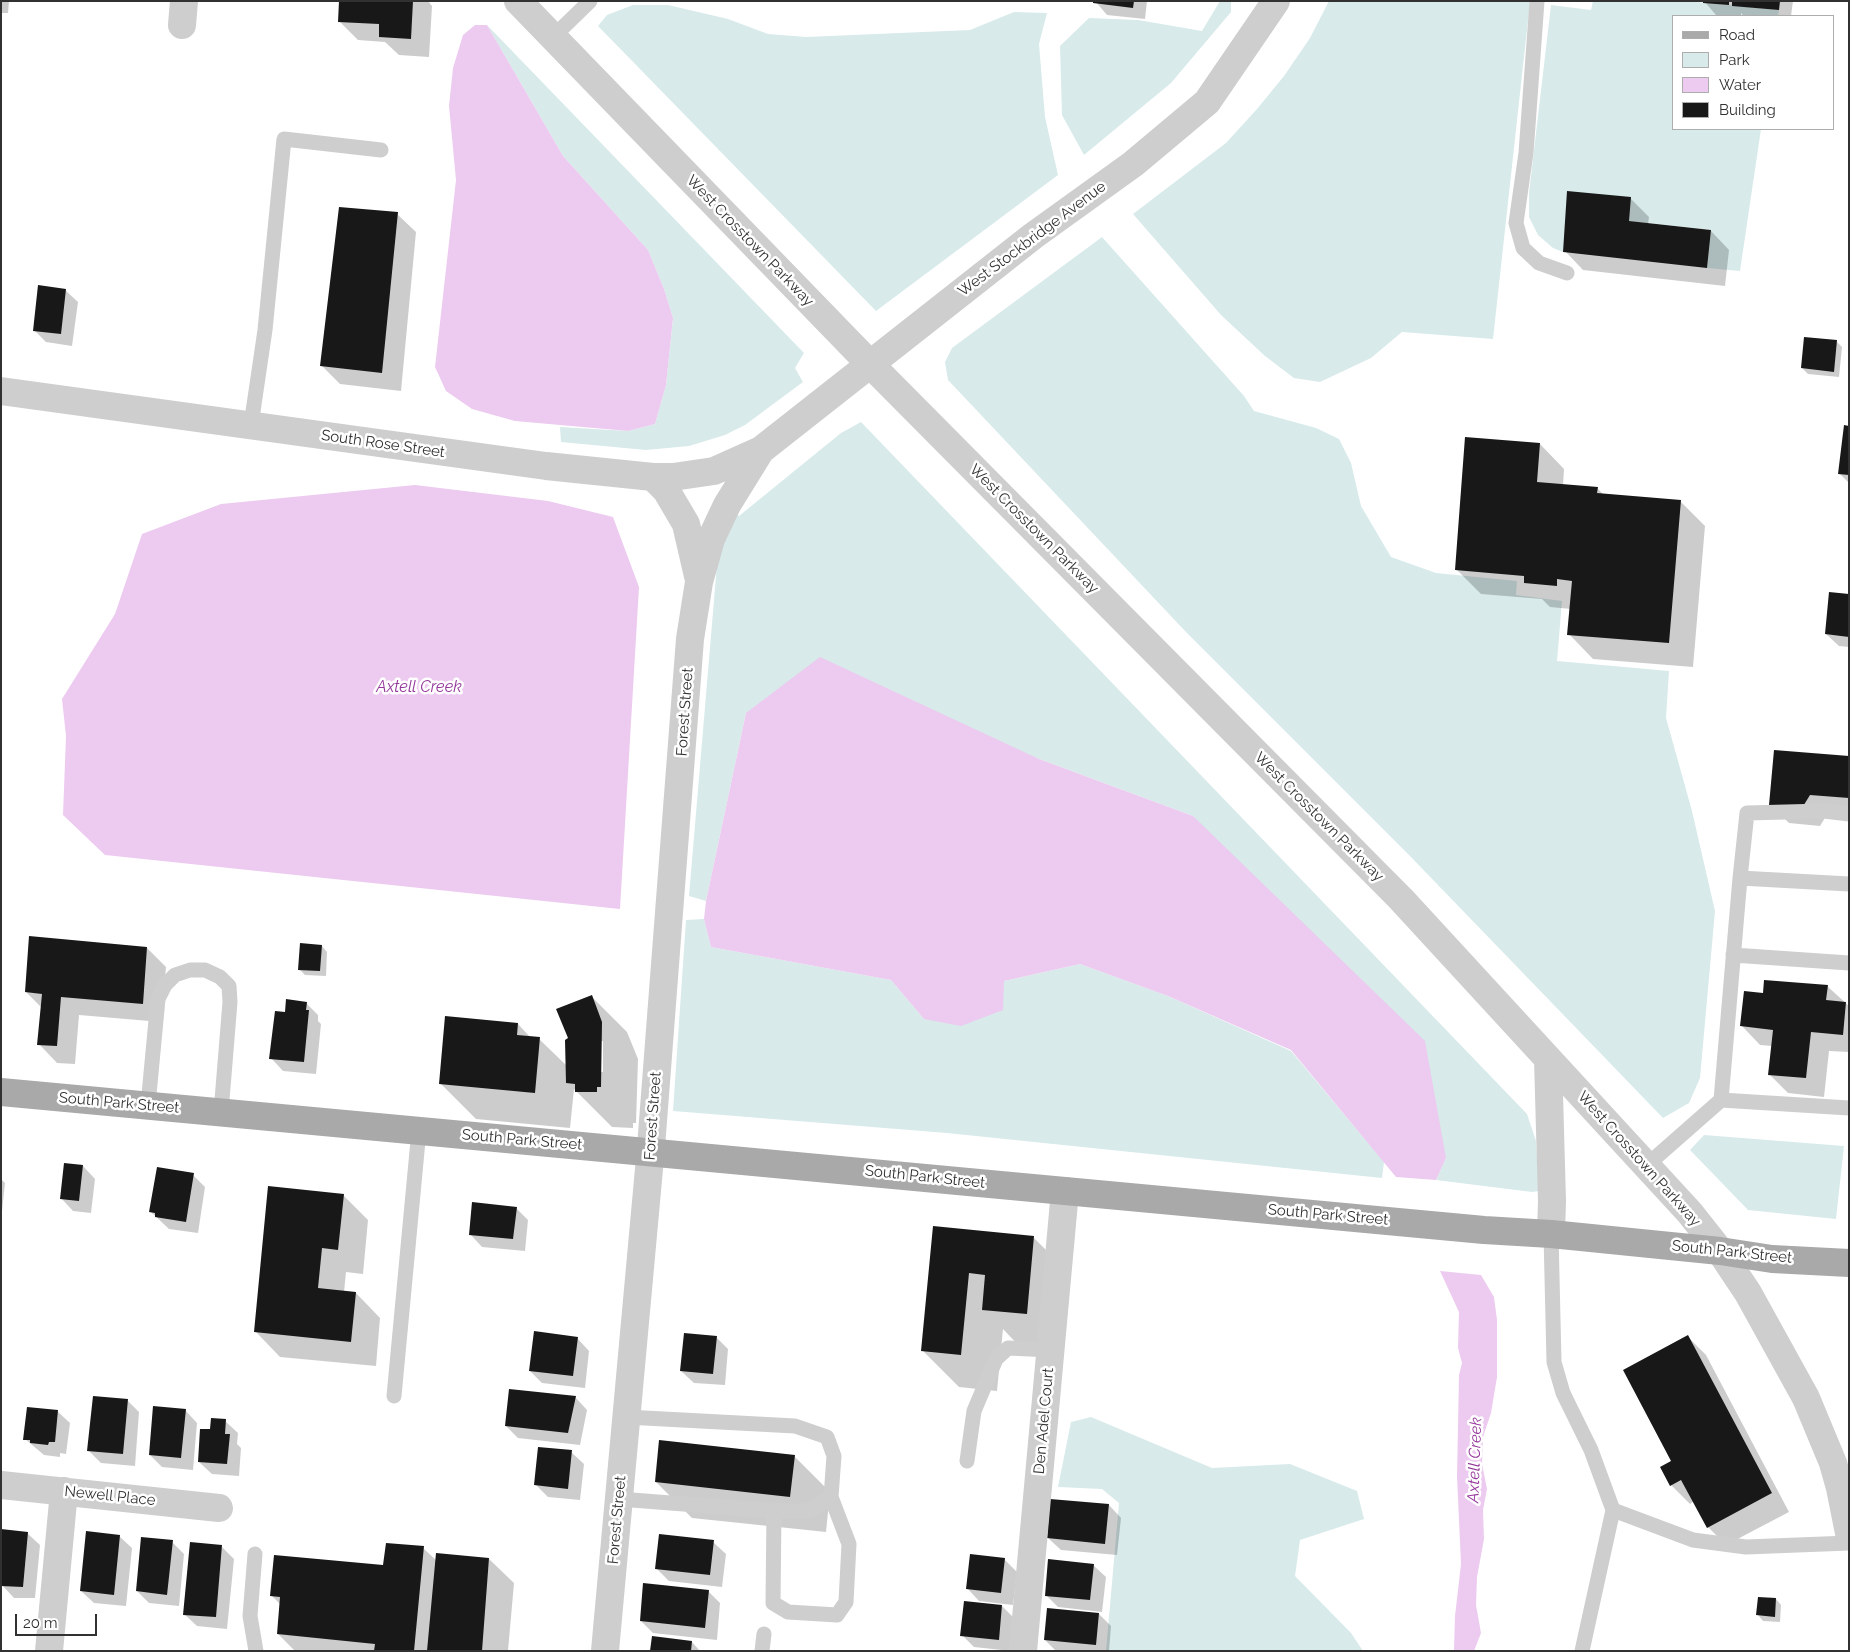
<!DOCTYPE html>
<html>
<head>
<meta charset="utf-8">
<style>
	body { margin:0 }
	#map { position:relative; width:1850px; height:1652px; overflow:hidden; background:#fff; font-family:Raleway,sans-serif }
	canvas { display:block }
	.frame { position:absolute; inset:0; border:2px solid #313131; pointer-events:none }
	.legend { position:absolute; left:1672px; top:15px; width:162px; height:115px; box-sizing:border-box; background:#fff; border:1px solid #adadad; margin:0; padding:6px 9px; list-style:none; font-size:15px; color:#313131 }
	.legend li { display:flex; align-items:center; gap:10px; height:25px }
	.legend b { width:25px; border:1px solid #adadad }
	.scale { position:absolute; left:15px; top:1614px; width:82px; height:22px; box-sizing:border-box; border:2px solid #313131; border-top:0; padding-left:6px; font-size:15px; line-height:18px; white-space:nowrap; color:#313131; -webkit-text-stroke:4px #fff; paint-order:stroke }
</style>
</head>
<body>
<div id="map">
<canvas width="1850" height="1652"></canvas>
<div class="frame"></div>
<ul class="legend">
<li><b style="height:6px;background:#a9a9a9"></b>Road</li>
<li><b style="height:14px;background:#d8eaea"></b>Park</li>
<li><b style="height:14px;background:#edcaf0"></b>Water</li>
<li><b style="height:14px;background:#181818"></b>Building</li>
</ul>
<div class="scale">20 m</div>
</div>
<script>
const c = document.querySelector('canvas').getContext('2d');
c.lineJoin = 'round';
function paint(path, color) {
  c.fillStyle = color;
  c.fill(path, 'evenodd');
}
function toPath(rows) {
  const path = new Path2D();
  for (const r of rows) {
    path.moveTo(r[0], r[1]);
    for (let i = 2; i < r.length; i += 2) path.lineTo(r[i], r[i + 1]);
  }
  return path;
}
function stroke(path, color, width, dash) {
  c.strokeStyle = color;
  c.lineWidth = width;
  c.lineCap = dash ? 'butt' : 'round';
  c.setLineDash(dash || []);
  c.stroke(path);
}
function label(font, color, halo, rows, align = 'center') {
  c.font = font + ' Raleway,sans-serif';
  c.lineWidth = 5;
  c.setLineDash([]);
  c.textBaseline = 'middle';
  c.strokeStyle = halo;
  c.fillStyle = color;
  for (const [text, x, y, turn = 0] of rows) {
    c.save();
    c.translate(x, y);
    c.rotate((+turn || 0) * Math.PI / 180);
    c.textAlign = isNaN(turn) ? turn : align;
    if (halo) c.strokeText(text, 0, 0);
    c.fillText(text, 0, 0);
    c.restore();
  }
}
const green = toPath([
	[1220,1,1231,1,1231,12,1171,83,1084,155,1062,115,1060,46,1089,18,1138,20,1202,31],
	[1329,1,1530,2,1493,339,1402,332,1371,358,1320,382,1294,378,1265,356,1221,315,1133,214,1226,143,1257,109,1284,76,1310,38],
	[1593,1,1687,1,1779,10,1778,16,1674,16,1674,129,1761,129,1740,271,1707,268,1711,230,1629,221,1563,252,1553,248,1538,235,1529,217,1529,193,1551,5,1591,10],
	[633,5,668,5,728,19,768,34,806,37,970,30,1014,12,1047,13,1039,44,1045,117,1058,175,876,311,598,26,607,15],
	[487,25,804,353,795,368,803,382,745,425,725,435,689,446,646,450,561,442,560,427,628,431,655,424,666,385,673,318,664,289,648,250,563,156],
	[1102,237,1244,396,1254,411,1316,428,1339,439,1351,463,1361,506,1391,557,1436,573,1517,581,1516,595,1562,601,1557,661,1669,671,1666,718,1692,811,1715,911,1700,1078,1689,1103,1663,1118,1409,855,1186,632,948,380,945,362,952,348],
	[861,422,1527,1114,1536,1141,1539,1191,1532,1192,1436,1180,1446,1158,1193,816,1039,759,746,713,706,901,689,896,719,541,733,511,739,516,841,433],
	[704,919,711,947,891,980,924,1019,1004,981,1080,964,1168,996,1291,1051,1384,1162,1382,1178,947,1133,673,1111,686,920],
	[1704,1135,1844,1146,1836,1219,1748,1210,1690,1150],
	[1091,1417,1212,1468,1290,1464,1357,1491,1364,1519,1300,1540,1295,1576,1351,1633,1363,1651,1106,1651,1119,1503,1102,1489,1058,1487,1071,1422]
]);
const water = toPath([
	[475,25,487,25,563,156,648,250,664,289,673,318,666,385,655,424,628,431,515,421,472,409,446,391,435,367,456,180,449,106,453,68,463,35],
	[415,485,548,501,613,517,639,587,620,909,105,855,63,815,66,736,62,699,115,614,142,534,221,504],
	[820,657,1039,759,1193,816,1425,1041,1446,1158,1436,1180,1396,1177,1291,1050,1168,996,1080,964,1004,981,1003,1010,961,1026,924,1019,891,980,711,947,704,919,706,901,746,713],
	[1440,1271,1481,1275,1494,1297,1497,1320,1497,1377,1491,1413,1483,1437,1482,1464,1487,1489,1483,1510,1484,1539,1477,1577,1476,1605,1481,1633,1474,1651,1454,1651,1455,1616,1461,1564,1457,1476,1459,1375,1462,1363,1458,1348,1459,1312]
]);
const shadow = toPath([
	[1,1,9,1,8,13,1,13],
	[340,1,428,1,432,6,429,57,399,55,385,42,358,40,339,21],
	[1095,1,1147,1,1145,19,1107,15],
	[1704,1,1793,1,1791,16,1744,16,1741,13,1741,16,1716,15],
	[1630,198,1649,217,1648,224,1711,231,1729,250,1725,286,1583,270,1565,251],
	[397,214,416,232,401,391,340,384,321,365],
	[65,290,78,302,72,346,46,342,34,330],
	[1837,342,1842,347,1839,377,1808,374,1802,368],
	[1849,427,1849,483,1839,473],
	[1540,444,1564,469,1563,486,1597,488,1603,494,1680,501,1705,526,1693,667,1593,659,1569,634,1571,609,1550,607,1542,599,1481,594,1456,569],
	[1849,596,1849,647,1839,646,1826,634],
	[1849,757,1849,815,1828,813,1820,826,1789,823,1770,804],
	[322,946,327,952,326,976,305,975,299,969],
	[147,948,166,967,161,1022,79,1015,75,1064,57,1063,39,1044,42,1008,26,992],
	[1827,986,1849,1006,1849,1052,1829,1051,1824,1097,1788,1093,1770,1075,1772,1046,1760,1045,1742,1026,1764,994],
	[591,996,627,1032,638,1059,636,1123,633,1123,633,1128,612,1127,574,1089,570,1128,476,1119,440,1083,518,1024,531,1038,539,1039,567,1066,570,1038],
	[601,1041,603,1041,603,1072,600,1072],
	[306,1003,318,1015,318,1021,321,1024,316,1074,283,1071,271,1058,286,1013],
	[83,1166,95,1179,91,1213,73,1211,61,1198],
	[193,1175,205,1187,198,1233,169,1229,151,1212],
	[1,1179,5,1183,2,1211,1,1211],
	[343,1195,368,1220,363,1274,346,1272,344,1292,356,1293,380,1318,376,1366,280,1357,256,1332],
	[516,1208,528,1220,525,1251,482,1247,470,1234],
	[934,1228,1033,1237,1069,1273,1062,1350,1019,1346,1003,1329,997,1391,959,1387,923,1351],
	[716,1337,728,1349,725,1385,694,1383,681,1371],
	[1688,1337,1706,1355,1789,1512,1726,1545,1708,1527,1694,1501,1690,1504,1671,1485],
	[577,1338,589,1351,585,1388,542,1383,530,1371],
	[575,1397,587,1410,580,1445,518,1438,506,1426],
	[127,1400,139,1412,135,1466,101,1463,89,1451],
	[185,1410,197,1423,193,1470,162,1467,150,1455],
	[57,1411,70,1423,66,1454,60,1453,60,1457,44,1455,25,1439],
	[225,1421,238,1433,237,1444,241,1448,239,1476,212,1474,199,1462,211,1431],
	[571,1452,584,1464,580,1500,548,1497,536,1485],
	[794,1456,830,1492,826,1532,692,1518,656,1482],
	[1109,1505,1121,1518,1117,1555,1061,1550,1048,1538],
	[27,1533,40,1545,35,1598,14,1598,2,1585],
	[119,1536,132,1548,126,1606,94,1603,81,1591],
	[172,1542,184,1554,179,1606,149,1603,137,1591],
	[713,1542,726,1554,722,1587,669,1581,657,1569],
	[222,1547,234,1559,227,1629,197,1626,184,1614],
	[423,1548,436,1560,489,1559,514,1583,508,1651,295,1651,278,1634,281,1605,272,1596,384,1567],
	[1004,1559,1017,1572,1013,1605,979,1601,967,1588],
	[1093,1565,1106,1577,1102,1612,1058,1607,1046,1595],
	[708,1591,720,1603,717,1640,653,1633,641,1621],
	[1776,1599,1781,1605,1780,1622,1763,1621,1758,1615],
	[1002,1606,1014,1618,1011,1651,974,1647,962,1635],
	[1099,1614,1111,1626,1109,1651,1056,1651,1045,1640],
	[692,1642,700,1651,652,1651]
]);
const building = toPath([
	[339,1,413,1,411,39,379,37,379,24,338,22],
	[1093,1,1134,1,1133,8,1093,3],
	[1703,1,1729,1,1729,5,1703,3],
	[1732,1,1780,1,1779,10,1732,6],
	[1567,191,1631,197,1629,221,1711,230,1707,268,1563,252],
	[339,207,398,212,382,373,320,366],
	[38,285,66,289,61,334,33,331],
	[1804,337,1837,340,1834,372,1801,368],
	[1844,425,1849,426,1849,475,1838,474],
	[1465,437,1540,443,1537,482,1598,487,1597,493,1681,500,1669,643,1567,635,1572,581,1557,579,1557,586,1524,583,1524,576,1455,570],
	[1829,592,1849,594,1849,637,1825,634],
	[1774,750,1849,756,1849,798,1810,795,1802,808,1769,805],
	[29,936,147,947,143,1004,61,997,57,1046,37,1045,42,994,25,992],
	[300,943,322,945,320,971,298,970],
	[1764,980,1828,985,1826,1000,1846,1002,1843,1035,1811,1032,1806,1078,1768,1075,1773,1030,1740,1026,1744,991,1763,993],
	[592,995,602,1022,601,1087,597,1087,597,1092,575,1092,575,1084,566,1083,565,1040,568,1038,556,1009],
	[286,999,307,1002,306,1010,309,1010,304,1062,269,1059,275,1011,285,1012],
	[445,1016,518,1023,517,1035,540,1037,535,1093,439,1084],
	[64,1163,83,1165,79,1201,60,1199],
	[157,1167,194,1173,186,1222,155,1217,155,1213,149,1212],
	[268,1186,344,1194,338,1250,322,1248,318,1288,356,1292,351,1342,254,1332],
	[472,1202,517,1207,513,1239,469,1235],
	[933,1226,1034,1236,1027,1314,982,1310,985,1275,969,1273,961,1355,921,1351],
	[534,1331,578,1337,573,1376,529,1371],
	[684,1333,717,1336,713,1374,680,1371],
	[1688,1335,1772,1493,1707,1528,1681,1480,1670,1486,1660,1467,1671,1461,1623,1370],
	[509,1389,576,1396,568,1433,505,1426],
	[93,1396,128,1399,123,1454,87,1451],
	[153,1406,186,1409,181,1458,149,1455],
	[27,1407,58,1410,55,1442,49,1442,48,1445,30,1443,30,1440,23,1440],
	[211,1418,226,1419,225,1434,230,1434,227,1464,198,1462,200,1429,210,1429],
	[659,1440,795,1455,790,1497,655,1482],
	[538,1447,572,1450,568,1489,534,1485],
	[1050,1499,1109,1504,1105,1544,1047,1538],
	[1,1529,28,1532,23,1587,1,1586],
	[86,1531,120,1535,114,1595,80,1591],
	[659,1534,714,1540,710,1575,655,1569],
	[141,1537,173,1540,167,1595,136,1591],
	[190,1542,222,1545,216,1617,183,1615],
	[386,1543,424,1546,414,1651,374,1651,375,1644,277,1634,280,1597,270,1596,274,1555,383,1565],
	[436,1553,489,1558,482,1651,427,1651],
	[970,1554,1005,1558,1001,1593,966,1589],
	[1048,1559,1094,1564,1090,1600,1045,1596],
	[643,1583,709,1590,705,1628,640,1621],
	[1758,1597,1776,1598,1775,1617,1756,1615],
	[964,1601,1002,1605,999,1640,960,1636],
	[1047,1608,1099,1613,1096,1645,1044,1640],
	[652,1636,692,1641,691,1651,650,1651]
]);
const service = toPath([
	[1537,1,1526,153,1516,223,1523,248,1539,263,1567,273],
	[553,37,590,1],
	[251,425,265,330,284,139,381,150],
	[1740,878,1747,813,1824,811,1849,814],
	[1733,955,1849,963],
	[1721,1100,1849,1108],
	[148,1105,158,999,165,985,175,975,190,970,205,970,220,977,229,986,230,1002,221,1112],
	[1646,1166,1721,1100,1740,878,1849,884],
	[1551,1234,1554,1362,1563,1393,1591,1450,1613,1510,1693,1540,1746,1547,1849,1543],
	[394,1396,419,1130],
	[967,1461,974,1411,996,1359,1008,1348,1051,1350],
	[619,1499,774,1511,808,1511,831,1497,834,1456,827,1437,795,1426,626,1417],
	[774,1511,773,1603,788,1612,837,1615,846,1602,849,1544,831,1497],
	[255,1554,250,1616,256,1651],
	[762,1651,764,1634],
	[1582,1651,1613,1510]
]);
const minor = toPath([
	[518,1,870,364,1401,899,1690,1213,1720,1251,1748,1293,1806,1398,1833,1463,1840,1488,1849,1533],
	[182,25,184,1],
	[1,391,546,466,653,477,673,477,714,471,761,450,1033,236,1133,164,1207,102,1276,1],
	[653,477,666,490,686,524,698,576],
	[1548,1059,1552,1201,1551,1234],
	[1,1485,219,1508],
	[49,1651,64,1491],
	[605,1651,651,1147,690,639,699,582,711,539,727,505,761,450],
	[1023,1651,1065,1191]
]);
const primary = toPath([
	[1,1092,1484,1230,1551,1234,1720,1251,1772,1259,1849,1263]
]);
const streetNames = [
	["West Stockbridge Avenue",1032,239,-37],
	["West Crosstown Parkway",750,241,46],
	["South Rose Street",383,444,8],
	["West Crosstown Parkway",1034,529,45],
	["Forest Street",685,712,-86],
	["West Crosstown Parkway",1319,817,45],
	["South Park Street",119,1103,5],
	["Forest Street",653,1116,-86],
	["South Park Street",522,1140,5],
	["West Crosstown Parkway",1639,1159,48],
	["South Park Street",925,1177,6],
	["South Park Street",1328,1215,5],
	["South Park Street",1732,1252,6],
	["Den Adel Court",1044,1421,-85],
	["Newell Place",110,1496,6],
	["Forest Street",617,1520,-85]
];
const waterNames = [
	["Axtell Creek",419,687],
	["Axtell Creek",1475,1460,-88]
];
paint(green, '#d8eaea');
paint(water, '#edcaf0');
paint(shadow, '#0003');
paint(building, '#181818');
stroke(service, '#cecece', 15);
stroke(minor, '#cecece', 28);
stroke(primary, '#a9a9a9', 28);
label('15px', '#313131', '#fff', streetNames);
label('italic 16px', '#94379b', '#fff', waterNames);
</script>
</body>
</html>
